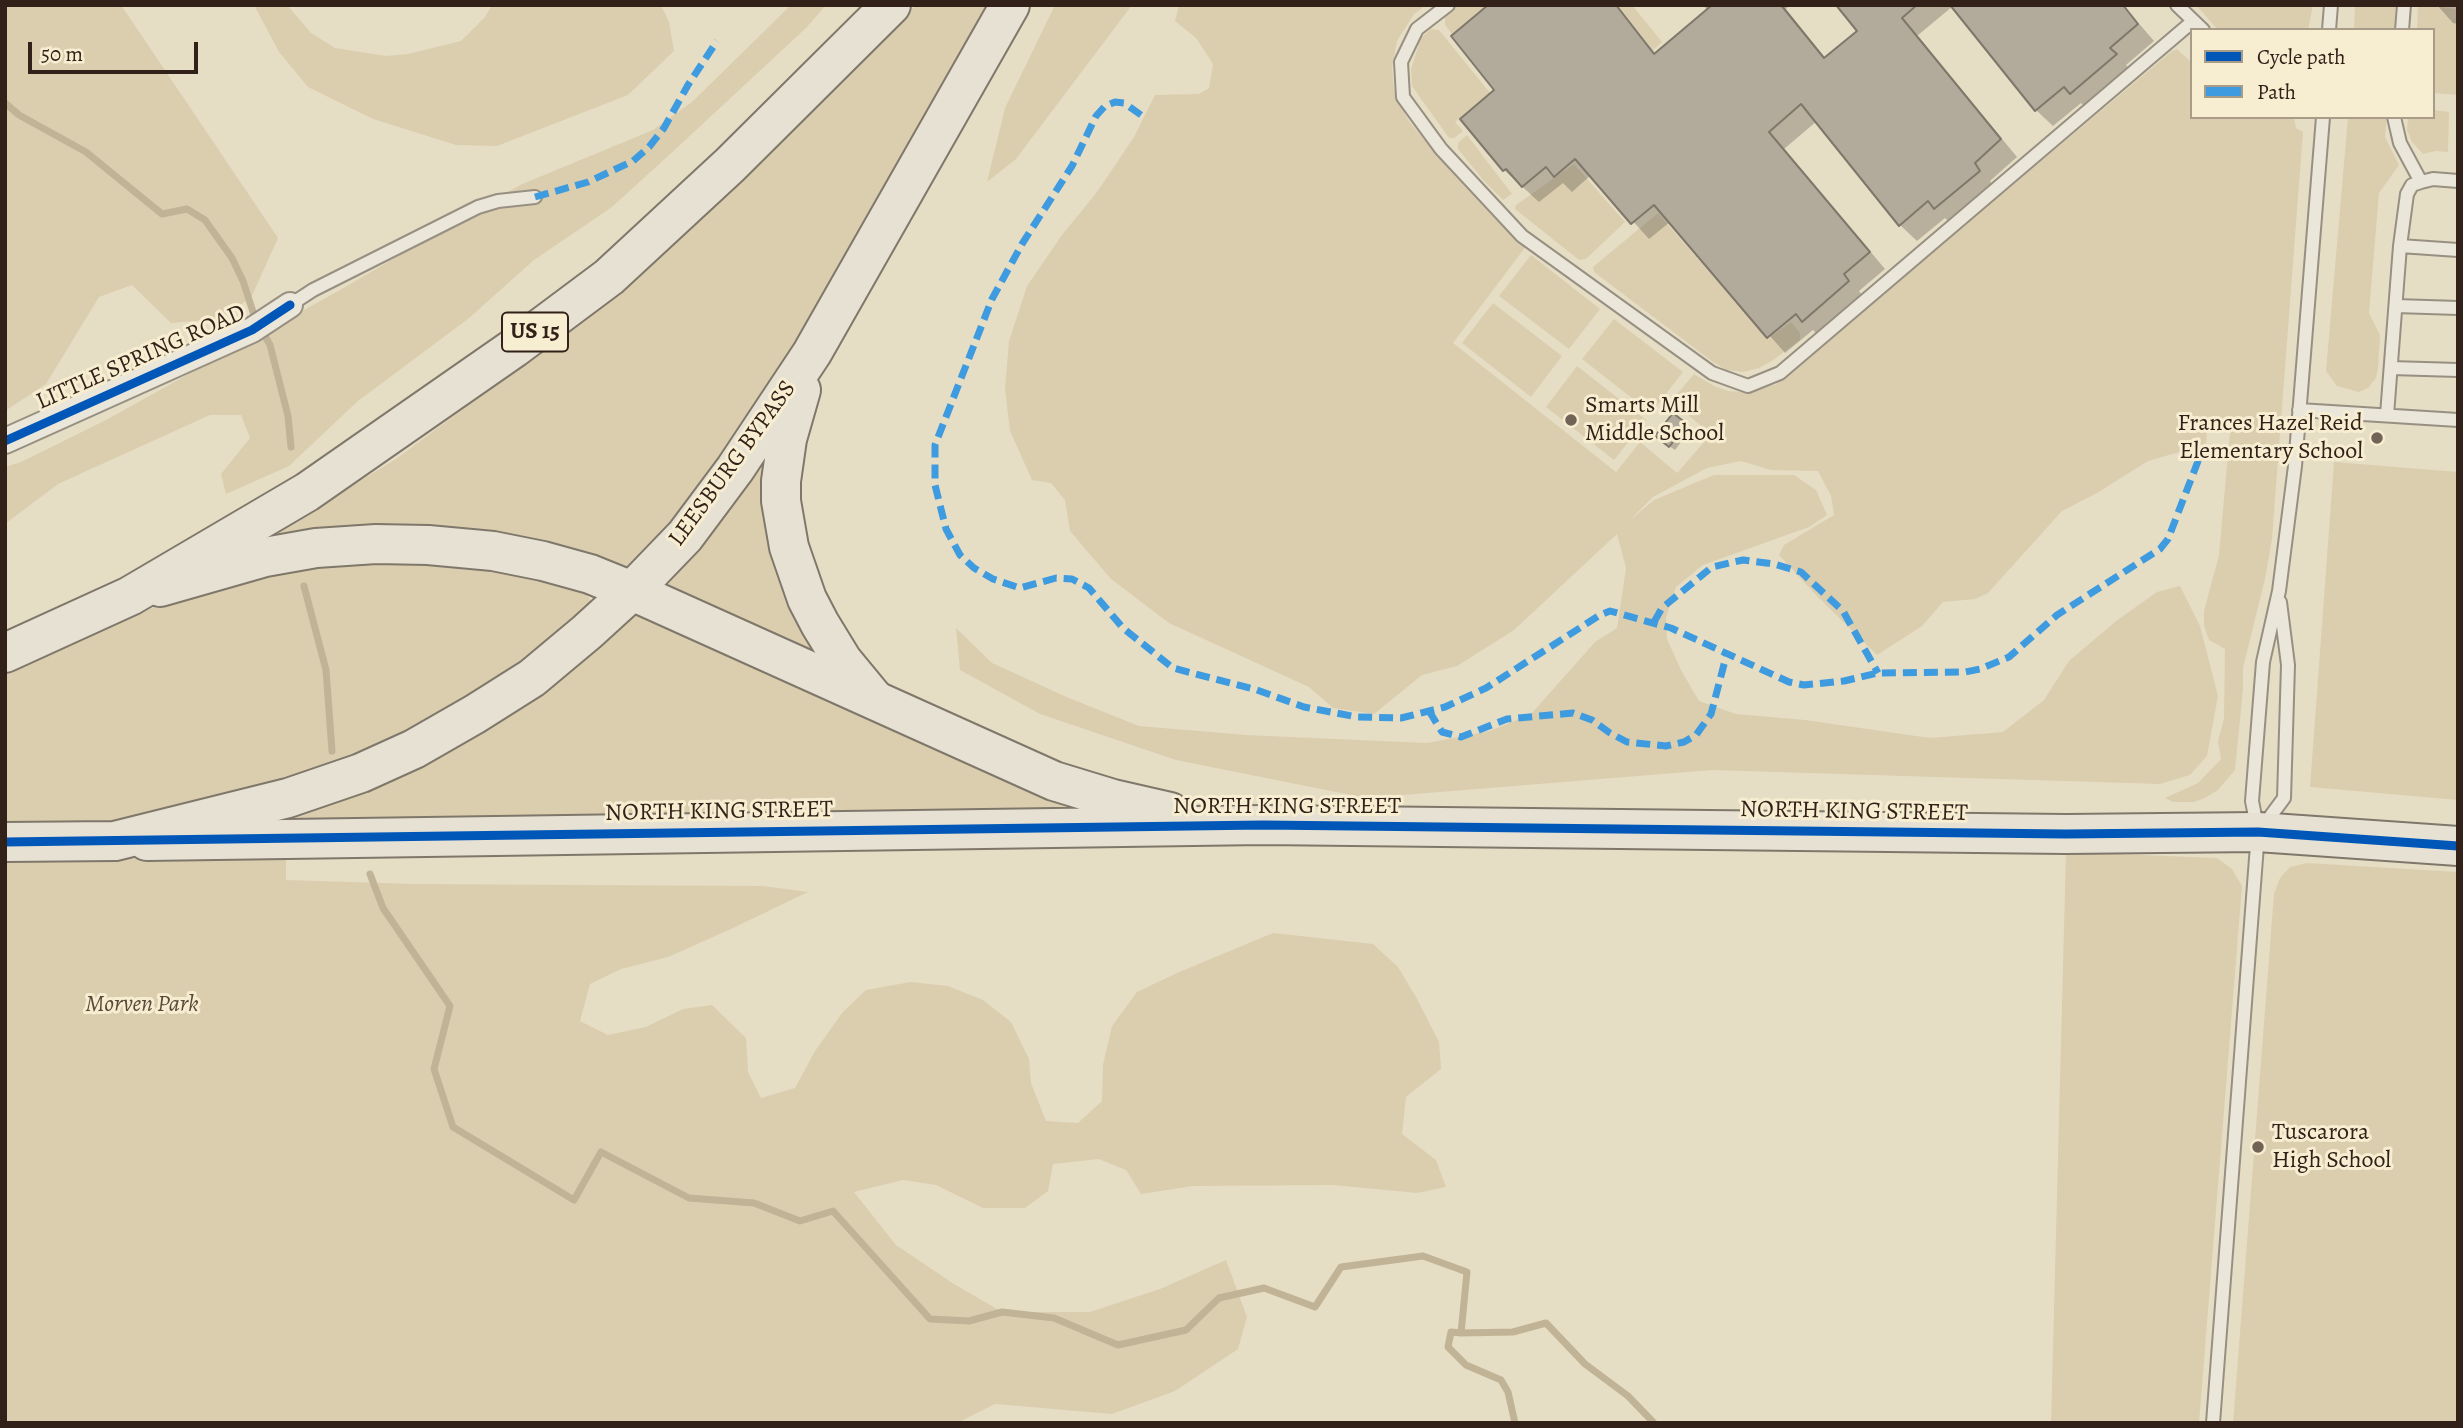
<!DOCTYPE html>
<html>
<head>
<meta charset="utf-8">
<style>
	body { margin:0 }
	#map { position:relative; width:2463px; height:1428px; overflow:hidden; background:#e6ddc5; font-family:Alegreya,serif }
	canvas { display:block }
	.frame { position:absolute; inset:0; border:7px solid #322118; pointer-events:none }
	.legend { position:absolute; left:2190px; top:28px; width:245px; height:91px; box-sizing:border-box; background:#f7edd1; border:2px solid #a89b87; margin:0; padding:9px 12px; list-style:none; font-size:21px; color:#322118 }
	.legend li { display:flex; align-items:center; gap:14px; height:35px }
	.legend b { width:35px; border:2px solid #a89b87 }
	.scale { position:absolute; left:28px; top:42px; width:170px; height:32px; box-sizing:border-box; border:4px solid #322118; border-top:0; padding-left:9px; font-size:21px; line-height:24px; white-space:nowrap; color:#322118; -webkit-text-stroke:5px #f7edd1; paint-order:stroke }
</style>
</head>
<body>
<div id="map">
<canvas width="2463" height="1428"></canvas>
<div class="frame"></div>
<ul class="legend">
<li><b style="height:9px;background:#0057b8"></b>Cycle path</li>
<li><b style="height:9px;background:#3e9bdf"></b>Path</li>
</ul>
<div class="scale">50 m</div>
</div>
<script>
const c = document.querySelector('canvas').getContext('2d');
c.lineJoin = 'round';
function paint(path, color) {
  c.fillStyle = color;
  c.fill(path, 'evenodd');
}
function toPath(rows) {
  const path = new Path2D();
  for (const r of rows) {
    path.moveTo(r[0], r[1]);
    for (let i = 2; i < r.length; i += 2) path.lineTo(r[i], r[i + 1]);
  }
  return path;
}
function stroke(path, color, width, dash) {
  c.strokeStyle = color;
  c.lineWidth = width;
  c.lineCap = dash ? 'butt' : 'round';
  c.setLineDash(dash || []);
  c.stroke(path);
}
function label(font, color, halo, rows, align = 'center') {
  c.font = font + ' Alegreya,serif';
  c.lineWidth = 6;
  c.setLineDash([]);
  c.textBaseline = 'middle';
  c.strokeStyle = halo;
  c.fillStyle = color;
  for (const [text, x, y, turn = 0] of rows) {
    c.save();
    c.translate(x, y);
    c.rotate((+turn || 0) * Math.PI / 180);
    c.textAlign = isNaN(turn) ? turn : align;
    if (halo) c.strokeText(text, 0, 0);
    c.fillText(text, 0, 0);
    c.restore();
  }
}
const green = toPath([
	[5,5,121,5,278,238,251,298,218,319,171,323,132,285,99,297,46,384,5,411],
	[254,5,287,5,311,33,335,48,386,56,408,54,461,41,485,17,492,5,661,5,669,22,674,51,628,95,497,146,456,145,373,119,308,87,279,52],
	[791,5,826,5,806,28,680,145,612,207,534,260,468,319,358,401,289,466,226,494,221,474,250,438,241,415,210,415,58,484,5,524,5,467,21,462,106,420,340,290,520,185,653,130,692,102],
	[916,5,997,5,754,413,700,492,628,575,253,546,396,459,560,337,778,139],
	[1055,5,1132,5,1016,159,987,182,1005,108],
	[1179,5,1426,5,1414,14,1397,41,1392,68,1394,89,1408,120,1454,175,1491,215,1527,245,1453,343,1616,472,1640,442,1677,473,1711,434,1671,401,1694,374,1714,386,1728,391,1744,392,1775,385,2172,51,2177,49,2192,63,2192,117,2294,117,2296,128,2303,132,2272,539,2265,579,2243,668,2243,689,2235,770,2218,790,2205,798,2194,802,2173,802,2165,798,2198,783,2221,759,2218,741,2224,718,2225,649,2209,640,2204,626,2204,611,2219,555,2231,420,2207,433,2206,443,2195,452,2186,450,2148,461,2097,493,2062,511,1988,593,1975,599,1943,602,1922,626,1877,655,1816,595,1779,555,1784,545,1834,515,1831,496,1818,471,1771,470,1741,461,1707,468,1653,497,1629,521,1654,500,1714,475,1794,475,1816,490,1827,515,1809,527,1703,565,1676,587,1666,617,1667,639,1682,672,1699,701,1736,714,1805,720,1930,738,2003,732,2044,700,2069,661,2116,621,2157,592,2180,586,2200,626,2218,696,2207,756,2190,775,2160,784,1712,770,1366,798,1176,760,1040,714,960,670,956,628,992,663,1069,698,1139,726,1246,735,1427,743,1490,731,1531,714,1595,642,1617,628,1626,568,1617,534,1514,630,1457,666,1422,675,1374,714,1333,708,1309,687,1169,623,1111,579,1070,531,1065,500,1051,483,1032,480,1010,431,1005,389,1009,341,1027,286,1062,235,1097,192,1134,137,1155,95,1199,94,1209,88,1213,64,1196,38,1175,21],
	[1458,5,1486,5,1452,34,1445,25,1445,17],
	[1617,5,1632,5,1662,42,1653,50],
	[2196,5,2313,5,2308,30,2218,30],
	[2355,5,2396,5,2394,30,2354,30],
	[2418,5,2458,9,2458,95,2433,93,2433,30,2417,30],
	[1431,29,1439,30,1490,93,1455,122,1463,131,1454,138,1449,138,1412,86,1411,69,1421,38],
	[2433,110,2449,112,2448,152,2436,151,2423,154,2412,142,2407,130,2408,117,2433,117],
	[2348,117,2387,117,2385,137,2399,165,2379,193,2369,313,2380,335,2378,368,2376,378,2368,388,2359,392,2337,386,2326,371],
	[1467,135,1512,194,1503,200,1484,181,1458,149,1458,143],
	[1574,164,1625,222,1586,259,1579,260,1515,209,1516,205],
	[1658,213,1767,339,1791,322,1800,333,1800,340,1772,361,1759,368,1743,372,1727,370,1713,362,1594,272,1593,267],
	[1531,255,1600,309,1569,349,1499,296],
	[1493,303,1562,356,1531,397,1462,343],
	[1614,319,1683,372,1651,413,1582,359],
	[1577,366,1646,420,1614,460,1546,407],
	[776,422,833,671,651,586],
	[2334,462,2458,472,2458,800,2310,787],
	[367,561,455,564,569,584,583,590,592,602,534,658,387,744,266,791,108,823,5,825,5,671,129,617,173,600,284,568],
	[632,603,1142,818,267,820],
	[2066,852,2217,858,2232,869,2242,886,2199,1423,2051,1423],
	[286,853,286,880,415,884,763,886,808,892,731,929,668,957,621,969,590,984,580,1021,608,1035,646,1027,683,1009,712,1005,746,1038,748,1072,761,1098,795,1088,815,1051,842,1013,866,990,911,982,948,986,983,1000,1011,1022,1029,1059,1031,1083,1046,1121,1078,1123,1102,1101,1103,1065,1112,1026,1137,992,1177,973,1273,933,1373,944,1398,967,1416,997,1439,1042,1441,1069,1406,1097,1402,1134,1436,1160,1446,1187,1417,1193,1333,1185,1193,1186,1141,1194,1126,1170,1099,1159,1053,1164,1048,1191,1025,1208,983,1208,936,1185,903,1180,854,1192,896,1245,954,1284,1002,1312,1090,1312,1160,1289,1226,1260,1247,1317,1238,1349,1175,1391,1112,1414,995,1404,957,1423,5,1423,5,858],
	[2307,863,2458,872,2458,1423,2233,1423,2274,894,2280,878,2290,867]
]);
const shadow = toPath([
	[1576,5,1617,5,1656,54,1708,11,1703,5,1790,5,1786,9,1826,59,1860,32,1838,5,2123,5,2154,41,2126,65,2132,72,2088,110,2081,103,2053,126,2036,110,1953,6,1917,36,2017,157,1990,181,1995,188,1952,225,1945,218,1917,241,1900,225,1817,121,1784,149,1885,269,1859,291,1865,299,1820,337,1813,330,1785,353,1670,222,1649,239,1591,175,1572,192,1563,183,1539,202,1504,170,1462,120,1497,90],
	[2437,5,2458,5,2458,24,2453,23],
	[1685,425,1690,430,1675,450,1662,441]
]);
const stream = toPath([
	[5,103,19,115,86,152,162,214,187,209,205,220,232,258,243,281,255,318,270,345,288,416,291,447],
	[304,586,326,670,332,751],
	[370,874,383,908,450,1006,434,1069,453,1127,574,1200,601,1152,689,1198,754,1203,800,1221,833,1211,930,1319,969,1321,1002,1312,1054,1318,1118,1345,1186,1330,1219,1298,1264,1288,1315,1307,1341,1267,1423,1256,1467,1272,1461,1333,1513,1332,1546,1323,1585,1364,1628,1396,1654,1423],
	[1461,1333,1451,1332,1448,1347,1466,1365,1501,1380,1508,1392,1515,1423]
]);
const building = toPath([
	[1488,5,1616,5,1654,54,1712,5,1781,5,1824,58,1857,31,1836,5,1917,5,1902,18,2001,139,1975,163,1980,171,1934,209,1928,201,1899,226,1801,104,1769,132,1870,252,1844,274,1849,281,1802,322,1796,314,1767,338,1654,205,1631,224,1575,159,1554,177,1546,167,1522,187,1506,169,1503,171,1460,119,1494,90,1451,36,1488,5],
	[1950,5,2123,5,2138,24,2110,48,2117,54,2070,94,2064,87,2035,111,1950,5],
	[1673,413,1687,424,1669,447,1655,436,1673,413]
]);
const service = toPath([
	[1448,5,1417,29,1401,62,1403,97,1441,149,1522,236,1712,373,1748,386,1780,373,2192,22],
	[2177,5,2203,30],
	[2329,30,2331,5],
	[2402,30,2404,5],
	[2394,117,2400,143,2421,182],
	[2400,246,2458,250],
	[290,305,313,290,478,207,498,201,535,197],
	[2396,306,2458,308],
	[2391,368,2458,370],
	[2299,410,2458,420],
	[2387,415,2400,246,2407,194,2412,185,2421,182,2433,179,2458,181],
	[2264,825,2284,798,2288,665,2280,602],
	[2213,1423,2258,832,2252,801,2263,662,2279,591,2295,466,2323,117]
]);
const minor = toPath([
	[5,441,252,330,290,305]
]);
const primary = toPath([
	[160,587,265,557,316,548,376,544,428,545,493,551,543,561,590,574,632,591,1054,781,1113,799,1170,812],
	[147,841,1263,825,2066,834,2258,832,2458,846]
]);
const trunk = toPath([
	[801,390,787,439,781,481,781,501,789,547,807,599,820,624,842,660,875,700],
	[5,653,130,596,307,492,514,348,609,277,730,165,891,5],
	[5,842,115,841,288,798,361,773,414,749,475,714,532,678,587,632,632,591,685,536,735,469,812,353,1010,5]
]);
const quiet = toPath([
	[1141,115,1124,103,1115,102,1105,106,1096,116,1072,166,1022,244,992,299,935,445,935,485,946,529,960,555,974,568,993,579,1020,588,1056,578,1072,579,1089,588,1123,628,1173,668,1257,690,1304,707,1357,717,1401,718,1445,707,1486,688,1600,615,1610,611,1671,628,1789,682,1804,685,1844,681,1878,673,1965,672,1980,669,2009,657,2057,615,2160,549,2168,539,2200,456,2200,446],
	[535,197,588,182,633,161,649,147,664,128,688,85,717,41],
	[1654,622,1662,608,1712,567,1743,560,1774,564,1801,572,1843,611,1878,673],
	[1429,711,1442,732,1461,737,1507,719,1573,713,1592,720,1610,733,1627,742,1666,746,1684,742,1696,735,1711,714,1727,653]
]);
const cycleway = toPath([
	[5,441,252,330,290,305],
	[5,842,1263,825,2066,834,2258,832,2458,846]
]);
const markers = [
	[1571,420,7,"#716355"],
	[2377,438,7,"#716355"],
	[2258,1147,7,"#716355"]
];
const shields = [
	[535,332,66]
];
const shieldNames = [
	["US 15",535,332]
];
const streetNames = [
	["LITTLE SPRING ROAD",141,358,-24],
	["LEESBURG BYPASS",733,464,-54],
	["NORTH KING STREET",1287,807],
	["NORTH KING STREET",719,812,-1],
	["NORTH KING STREET",1854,812,1]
];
const poiNames = [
	["Smarts Mill",1585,406],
	["Middle School",1585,434],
	["Frances Hazel Reid",2363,424,"right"],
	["Elementary School",2363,452,"right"],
	["Tuscarora",2272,1133],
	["High School",2272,1161]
];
const parkNames = [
	["Morven Park",142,1005]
];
paint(green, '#dbceaf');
paint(shadow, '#0003');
stroke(stream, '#c1b396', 7);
paint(building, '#b2ab9b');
stroke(building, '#7f776a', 2);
stroke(service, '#979082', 16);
stroke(minor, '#979082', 28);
stroke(primary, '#7f776a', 42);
stroke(trunk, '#7f776a', 42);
stroke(service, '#eae6d9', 12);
stroke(minor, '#eae6d9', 24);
stroke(primary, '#e6e1d3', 38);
stroke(trunk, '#e6e1d3', 38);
stroke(quiet, '#3e9bdf', 7, [14, 7]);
stroke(cycleway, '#0057b8', 9);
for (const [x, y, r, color] of markers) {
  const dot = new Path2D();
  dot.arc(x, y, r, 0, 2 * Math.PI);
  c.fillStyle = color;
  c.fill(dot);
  stroke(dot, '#f7edd1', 2.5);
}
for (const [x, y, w] of shields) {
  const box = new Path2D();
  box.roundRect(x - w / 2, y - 19.5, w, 39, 5);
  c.fillStyle = '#f7edd1';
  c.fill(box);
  stroke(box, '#322118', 2);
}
label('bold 23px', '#322118', null, shieldNames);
label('24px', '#322118', '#f7edd1', streetNames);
label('24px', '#322118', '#f7edd1', poiNames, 'left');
label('italic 24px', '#5a4939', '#f7edd1', parkNames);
</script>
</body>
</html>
